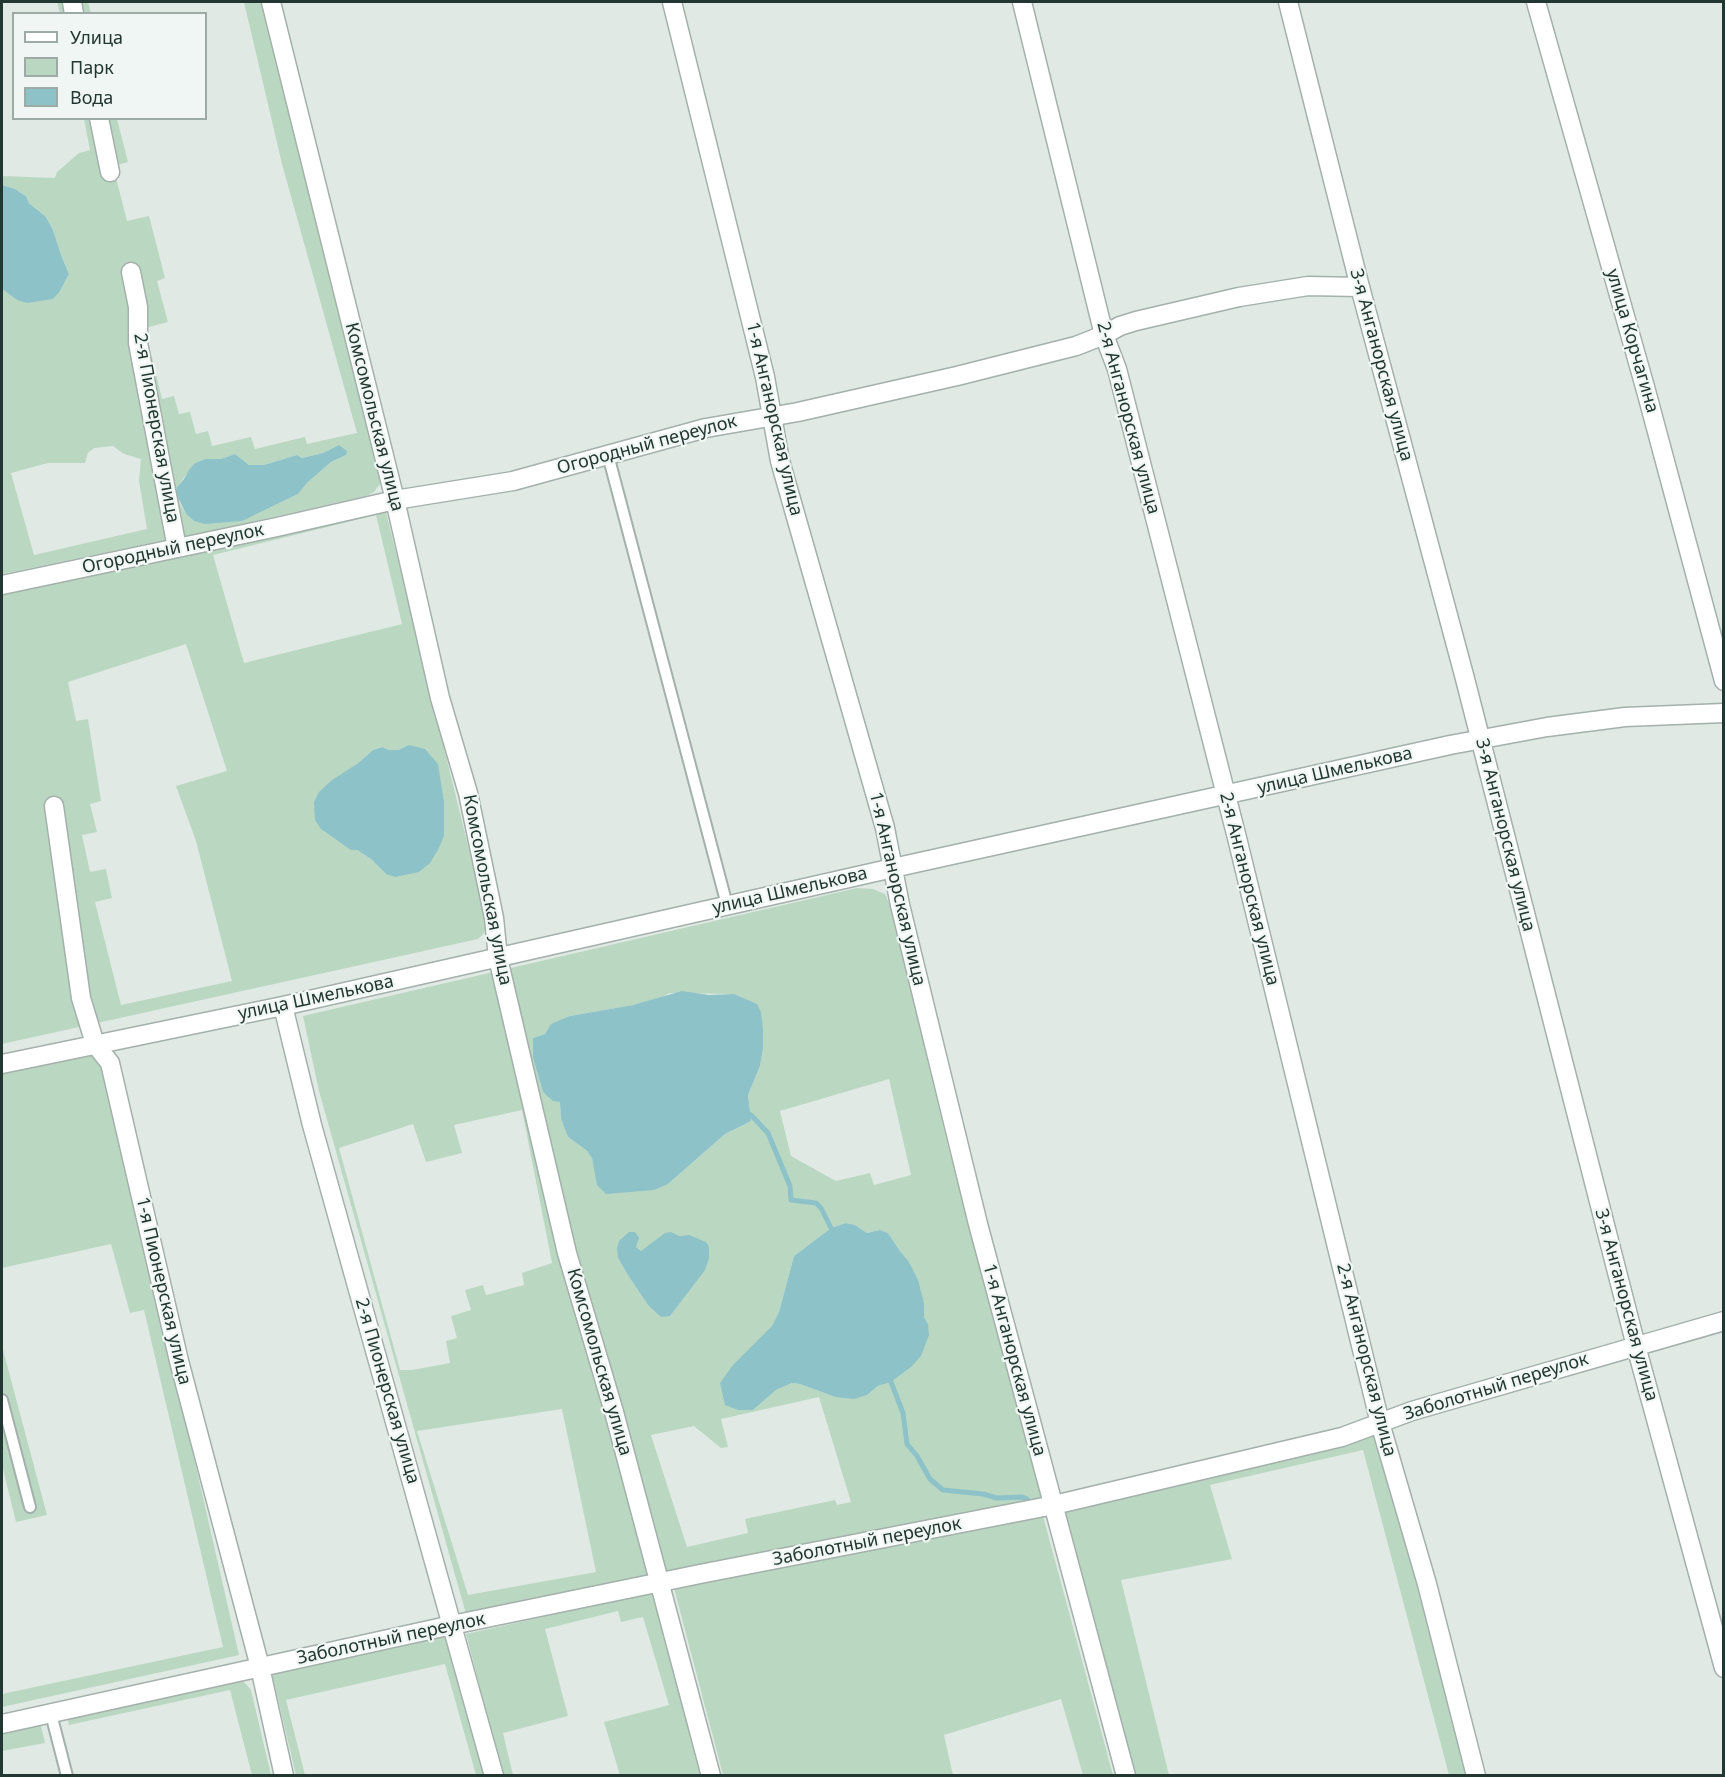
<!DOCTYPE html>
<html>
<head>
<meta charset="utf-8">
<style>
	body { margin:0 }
	#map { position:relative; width:1725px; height:1777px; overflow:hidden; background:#e0e9e4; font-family:"Noto Sans",sans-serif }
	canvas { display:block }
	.frame { position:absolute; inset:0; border:3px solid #223731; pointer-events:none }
	.legend { position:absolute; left:12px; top:12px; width:195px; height:108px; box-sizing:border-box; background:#f0f6f3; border:2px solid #9eaaa5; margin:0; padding:8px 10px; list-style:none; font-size:18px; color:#223731 }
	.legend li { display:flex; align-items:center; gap:12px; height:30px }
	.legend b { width:30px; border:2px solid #9eaaa5 }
</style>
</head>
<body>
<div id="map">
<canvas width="1725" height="1777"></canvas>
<div class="frame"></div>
<ul class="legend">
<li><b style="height:8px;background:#fff"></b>Улица</li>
<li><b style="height:16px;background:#bad8c1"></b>Парк</li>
<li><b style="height:16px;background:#8dc2c9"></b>Вода</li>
</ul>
</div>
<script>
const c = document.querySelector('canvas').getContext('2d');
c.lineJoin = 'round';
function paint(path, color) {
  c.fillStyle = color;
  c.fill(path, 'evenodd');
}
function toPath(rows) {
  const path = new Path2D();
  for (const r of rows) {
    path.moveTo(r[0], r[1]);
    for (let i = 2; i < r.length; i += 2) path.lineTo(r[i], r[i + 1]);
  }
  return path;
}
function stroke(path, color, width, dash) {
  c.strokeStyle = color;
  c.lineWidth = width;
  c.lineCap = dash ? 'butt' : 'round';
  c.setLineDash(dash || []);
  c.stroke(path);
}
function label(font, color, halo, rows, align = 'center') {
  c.font = font + ' "Noto Sans",sans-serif';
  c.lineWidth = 4.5;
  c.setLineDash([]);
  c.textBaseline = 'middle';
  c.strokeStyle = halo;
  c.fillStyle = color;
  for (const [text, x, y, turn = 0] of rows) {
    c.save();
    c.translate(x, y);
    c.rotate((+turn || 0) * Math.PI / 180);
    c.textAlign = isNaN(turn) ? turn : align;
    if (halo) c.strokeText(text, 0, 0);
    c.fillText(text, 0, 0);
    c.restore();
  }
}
const green = toPath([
	[57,2,88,2,91,13,60,13],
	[244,2,263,2,381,476,380,484,374,492,366,496,224,528,2,574,2,289,17,300,60,291,69,274,61,255,53,230,46,217,29,203,26,196,15,189,2,185,2,176,55,178,57,172,79,153,90,150,84,119,117,119,128,162,113,166,127,221,149,216,165,278,157,281,168,322,145,328,162,399,174,396,179,414,190,412,196,434,208,431,212,446,251,437,255,449,305,437,307,444,357,433,282,164],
	[339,445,346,455,331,462,307,483,298,494,252,516,194,521,186,514,180,504,177,487,195,463,205,459,221,459,235,454,249,465,264,465,297,455,302,458,323,453],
	[113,446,124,454,141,459,139,481,147,529,34,555,11,473,48,463,85,463,88,453,94,448],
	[385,508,487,923,484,933,478,939,2,1044,2,593],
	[376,515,402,624,244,663,213,555],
	[186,644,227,771,176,786,196,841,232,981,121,1005,95,902,112,898,106,869,90,872,82,835,97,832,90,804,101,801,88,719,76,721,68,682],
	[409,745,439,772,444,801,444,837,386,874,371,859,357,850,357,764,373,750,381,747,389,750,398,750],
	[857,888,873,889,885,894,891,908,948,1146,1041,1498,671,1570,466,1614,319,1091,303,1016],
	[670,993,734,994,763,1030,763,1049,760,1066,748,1095,751,1121,725,1134,668,1184,595,1169,592,1158,586,1150,568,1137,561,1119,560,1102,543,1092,533,1058,533,1038,545,1034,570,1016,633,1005,658,999],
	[889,1079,911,1175,874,1185,870,1173,836,1181,791,1156,780,1111],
	[522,1110,552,1263,522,1273,524,1285,486,1295,483,1285,465,1290,471,1310,451,1316,457,1338,446,1341,450,1363,412,1370,400,1370,339,1148,413,1124,426,1162,462,1153,454,1125],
	[846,1223,855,1225,867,1233,880,1230,888,1233,900,1251,909,1262,924,1303,924,1317,928,1324,891,1382,878,1386,867,1395,835,1397,800,1384,792,1383,776,1390,753,1410,762,1338,772,1326,779,1312,794,1256,831,1228],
	[689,1235,684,1297,670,1316,648,1305,629,1277,618,1258,636,1247,641,1251,679,1236],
	[819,1397,851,1502,837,1505,835,1500,745,1519,748,1533,687,1547,651,1435,694,1426,721,1448,728,1447,721,1419],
	[562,1409,596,1572,468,1595,417,1431],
	[89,1054,99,1062,106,1073,239,1655,2,1707,2,1694,223,1647,144,1310,130,1313,111,1244,2,1268,2,1072],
	[2,1346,47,1515,16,1522,2,1465],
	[1378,1430,1468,1775,1449,1775,1363,1450,1210,1485,1232,1559,1121,1580,1169,1775,1135,1775,1065,1509],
	[1043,1516,1113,1775,1083,1775,1061,1699,944,1735,953,1775,723,1775,674,1588],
	[655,1592,703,1775,620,1775,604,1722,669,1705,643,1617,621,1622,618,1611,545,1629,568,1716,503,1733,513,1775,503,1775,466,1634],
	[450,1636,487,1775,476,1775,445,1664,286,1700,305,1775,296,1775,272,1674],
	[239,1680,245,1683,251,1690,271,1775,252,1775,230,1690,69,1725,67,1716],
	[40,1722,45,1743,2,1751,2,1729]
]);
const water = toPath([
	[2,185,15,189,26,196,29,203,46,217,53,230,61,255,69,274,60,291,53,299,27,303,17,300,2,289],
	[339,445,347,451,346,455,331,462,307,483,298,494,242,521,205,524,194,521,186,514,176,493,177,487,184,479,189,470,195,463,205,459,221,459,235,454,249,465,264,465,297,455,302,458,323,453],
	[409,745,425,749,438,764,444,801,444,836,439,848,430,863,419,872,395,877,386,874,371,859,357,850,351,850,321,829,315,820,314,802,319,792,332,780,357,764,373,750,382,747,389,750,398,750],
	[682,991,709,995,734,994,757,1004,761,1012,763,1030,763,1049,760,1066,748,1095,751,1121,725,1134,668,1184,654,1190,606,1194,597,1185,592,1158,586,1150,568,1137,561,1119,560,1102,553,1101,543,1092,533,1058,533,1038,545,1034,551,1024,570,1016,633,1005],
	[846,1223,855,1225,867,1233,880,1230,888,1233,900,1251,909,1262,918,1280,924,1303,924,1317,928,1324,929,1335,921,1356,911,1367,891,1382,878,1386,867,1395,854,1399,835,1397,800,1384,792,1383,776,1390,753,1410,738,1410,725,1405,720,1383,733,1365,772,1326,779,1312,794,1256,831,1228],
	[629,1232,635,1232,639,1238,636,1247,641,1251,665,1233,671,1232,679,1236,689,1235,706,1242,709,1247,709,1258,705,1270,670,1316,661,1317,648,1305,629,1277,618,1258,617,1248,619,1241]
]);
const stream = toPath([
	[751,1115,768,1133,790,1186,791,1200,816,1203,821,1208,831,1228],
	[891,1382,903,1413,907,1444,917,1456,930,1479,943,1490,983,1494,997,1498,1022,1497,1027,1499,1029,1504]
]);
const service = toPath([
	[608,455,727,905],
	[2,1400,30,1507],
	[51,1714,67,1776]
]);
const minor = toPath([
	[72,2,74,14],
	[271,2,395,500,440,698,468,793,494,918,498,958,567,1253,614,1412,711,1776],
	[672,2,765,377,780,461,885,828,900,905,978,1224,1126,1776],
	[1022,2,1104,335,1117,369,1237,838,1380,1423,1427,1584,1476,1776],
	[1288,2,1360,287,1464,675,1636,1346,1724,1668],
	[1536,2,1645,387,1724,681],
	[99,118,110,172],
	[131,272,138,307,138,343,177,548],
	[2,585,277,527,395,500,513,481,706,428,798,412,957,376,1076,346,1104,335,1120,326,1136,321,1239,297,1308,286,1360,287],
	[54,806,81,998,95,1044,110,1063,179,1361,260,1667,284,1776],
	[283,1006,312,1125,494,1776],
	[2,1064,283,1006,893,868,1450,745,1547,727,1625,717,1724,713],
	[2,1724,452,1625,700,1574,1054,1505,1342,1437,1412,1411,1724,1321]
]);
const streetNames = [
	["улица Корчагина",1632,341,74],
	["3-я Анганорская улица",1381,365,75],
	["Комсомольская улица",374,417,76],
	["2-я Анганорская улица",1128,418,75],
	["1-я Анганорская улица",774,419,77],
	["2-я Пионерская улица",156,428,80],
	["Огородный переулок",647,445,-15],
	["Огородный переулок",173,549,-12],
	["улица Шмелькова",1335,771,-13],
	["3-я Анганорская улица",1505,835,76],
	["1-я Анганорская улица",897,889,77],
	["2-я Анганорская улица",1249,889,76],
	["Комсомольская улица",487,890,79],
	["улица Шмелькова",790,891,-13],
	["улица Шмелькова",316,998,-12],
	["1-я Пионерская улица",163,1291,77],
	["3-я Анганорская улица",1626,1305,75],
	["1-я Анганорская улица",1014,1360,75],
	["2-я Анганорская улица",1366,1360,76],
	["Комсомольская улица",599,1362,74],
	["Заболотный переулок",1496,1387,-17],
	["2-я Пионерская улица",387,1391,74],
	["Заболотный переулок",867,1542,-11],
	["Заболотный переулок",391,1639,-12]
];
paint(green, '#bad8c1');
paint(water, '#8dc2c9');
stroke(stream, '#8dc2c9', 5);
stroke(service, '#a3b0ab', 14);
stroke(minor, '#a3b0ab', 21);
stroke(service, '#fff', 10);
stroke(minor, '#fff', 18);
label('18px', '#223731', '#f0f6f3', streetNames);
</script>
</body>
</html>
